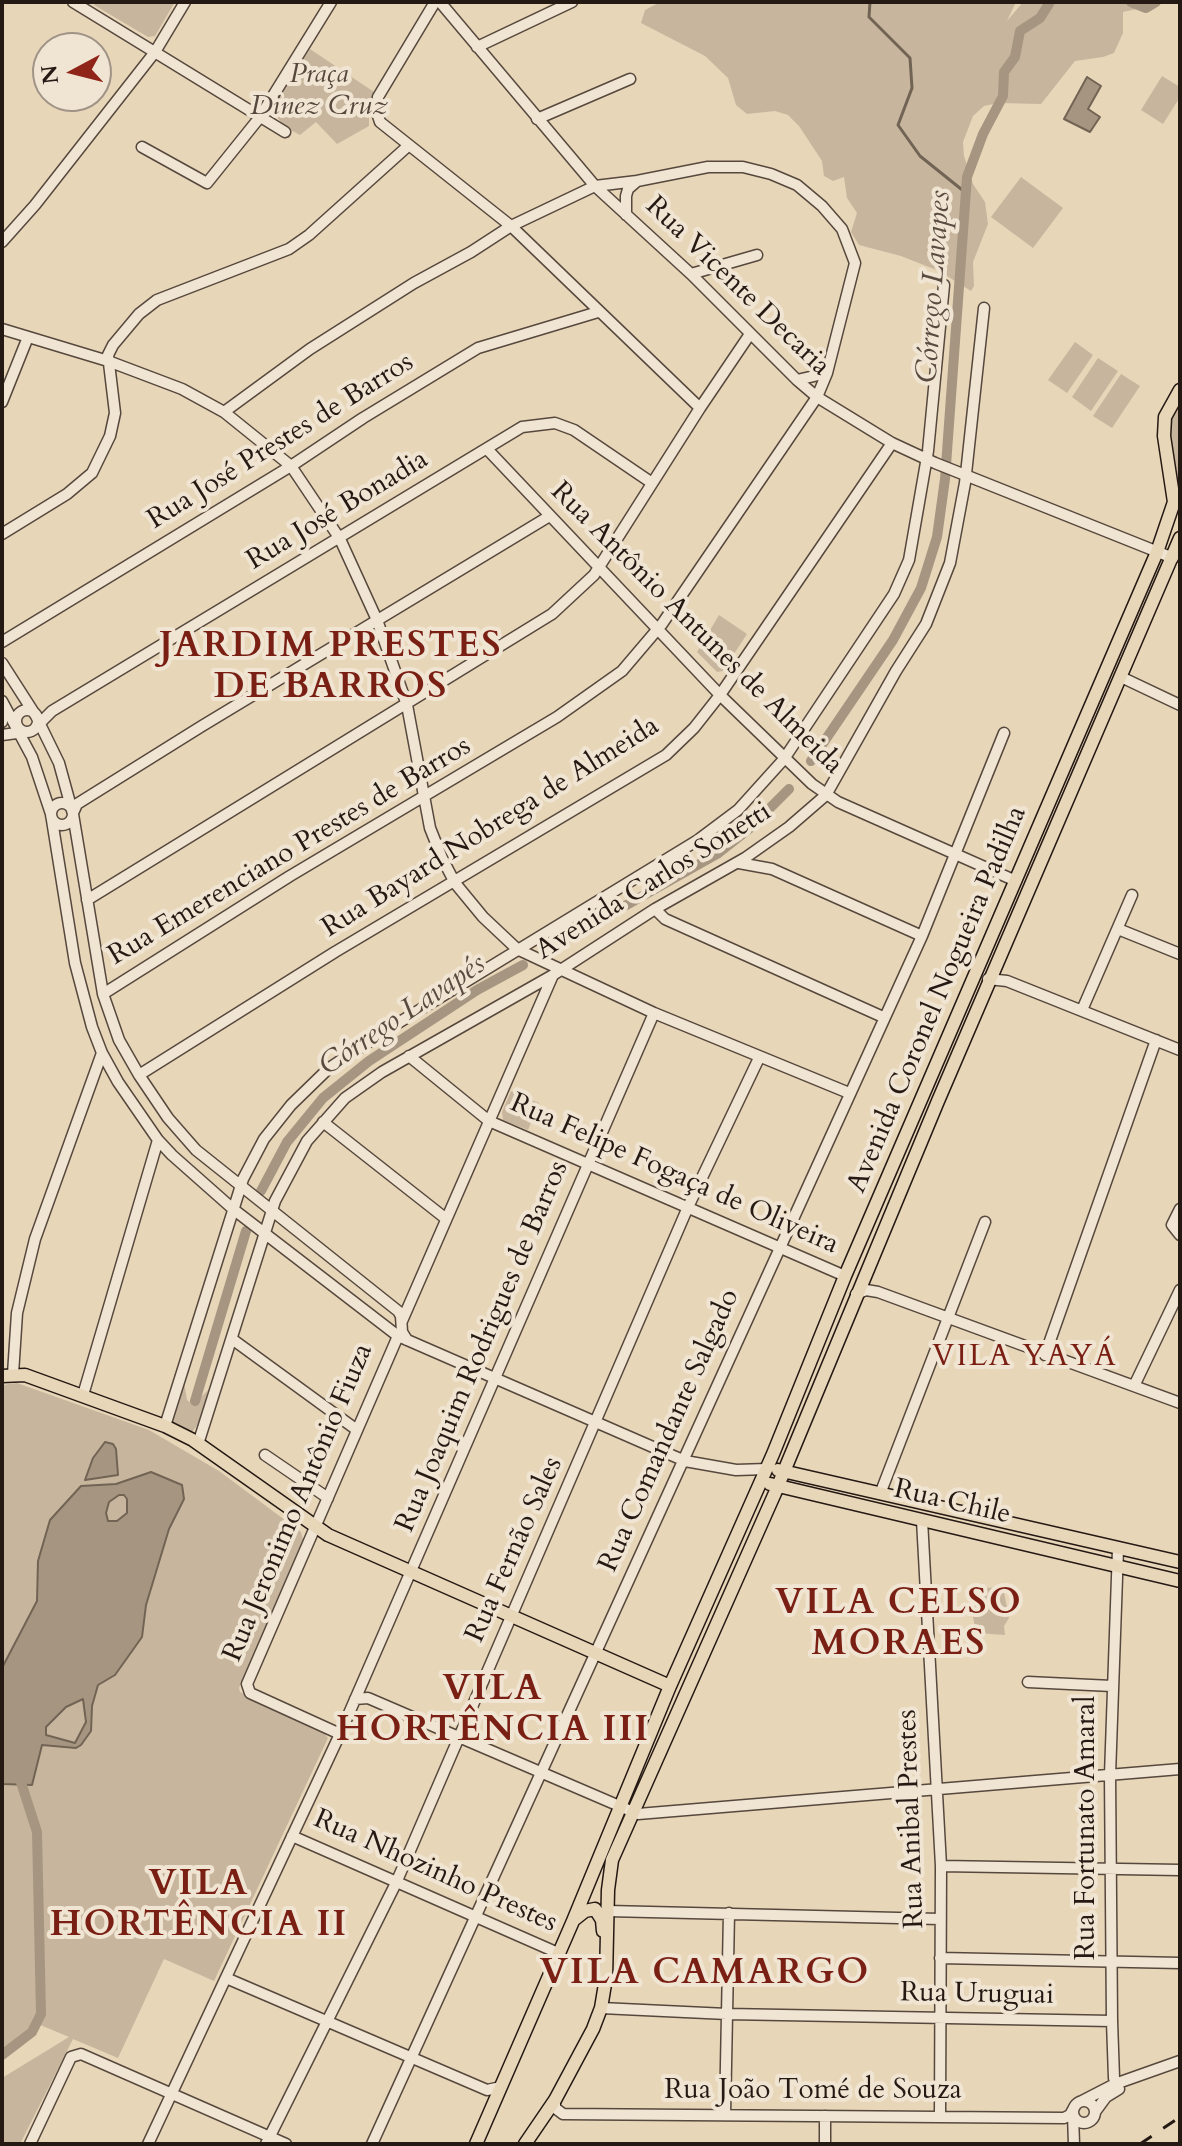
<!DOCTYPE html>
<html>
<head>
<meta charset="utf-8">
<style>
	body { margin:0 }
	#map { position:relative; width:1182px; height:2146px; overflow:hidden; background:#e8d6b9; font-family:Cardo,serif }
	canvas { display:block }
	.frame { position:absolute; inset:0; border:4px solid #251914; pointer-events:none }
	.north { position:absolute; left:32px; top:32px; width:80px; height:80px; box-sizing:border-box; background:#f0e4d2; border:2px solid #9f9386; border-radius:50%; rotate:263deg; font-size:22px; font-weight:700; line-height:32px; text-align:center; color:#251914 }
	.north::after { content:''; display:block; margin:auto; width:28px; height:36px; background:#8f2418; clip-path:polygon(50% 0,100% 100%,50% 72%,0 100%) }
</style>
</head>
<body>
<div id="map">
<canvas width="1182" height="2146"></canvas>
<div class="frame"></div>
<div class="north">N</div>
</div>
<script>
const c = document.querySelector('canvas').getContext('2d');
c.lineJoin = 'round';
function paint(path, color) {
  c.fillStyle = color;
  c.fill(path, 'evenodd');
}
function toPath(rows) {
  const path = new Path2D();
  for (const r of rows) {
    if (r.length === 3) {
      path.moveTo(r[0] + r[2], r[1]);
      path.arc(r[0], r[1], r[2], 0, 2 * Math.PI);
      continue;
    }
    path.moveTo(r[0], r[1]);
    for (let i = 2; i < r.length; i += 2) path.lineTo(r[i], r[i + 1]);
  }
  return path;
}
function stroke(path, color, width, dash) {
  c.strokeStyle = color;
  c.lineWidth = width;
  c.lineCap = dash ? 'butt' : 'round';
  c.setLineDash(dash || []);
  c.stroke(path);
}
function label(font, color, halo, rows, align = 'center') {
  c.font = font + ' Cardo,serif';
  c.lineWidth = 8;
  c.setLineDash([]);
  c.textBaseline = 'middle';
  c.strokeStyle = halo;
  c.fillStyle = color;
  for (const [text, x, y, turn = 0] of rows) {
    c.save();
    c.translate(x, y);
    c.rotate((+turn || 0) * Math.PI / 180);
    c.textAlign = isNaN(turn) ? turn : align;
    if (halo) c.strokeText(text, 0, 0);
    c.fillText(text, 0, 0);
    c.restore();
  }
}
const green = toPath([
	[96,2,175,2,155,36,148,37,94,5],
	[660,2,1016,2,1007,21,1023,2,1164,3,1123,12,1123,33,1114,53,1103,57,1075,61,1041,104,998,103,984,106,973,116,963,142,964,156,973,184,985,202,988,224,973,262,974,286,971,291,939,271,901,256,859,245,851,232,857,213,847,198,844,177,833,181,824,176,822,161,799,126,788,115,775,111,747,114,736,105,728,78,705,56,641,23,645,10],
	[310,49,374,92,369,104,369,126,337,144,316,122,300,135,285,127,273,112,286,86],
	[1162,76,1180,87,1180,97,1163,124,1141,110],
	[1021,177,1063,208,1033,248,991,217],
	[1075,342,1093,355,1067,393,1048,380],
	[1098,358,1118,371,1091,411,1072,397],
	[1121,374,1140,386,1112,428,1093,416],
	[1180,399,1180,489,1168,425],
	[719,615,747,634,723,671,717,672,697,652],
	[511,1091,539,1103,528,1130,503,1120,502,1112],
	[184,1382,187,1400,193,1405,208,1390,200,1421,193,1431,184,1431,173,1422,174,1407],
	[17,1383,149,1430,219,1471,301,1532,303,1540,239,1688,240,1692,325,1734,328,1738,214,1981,164,1959,118,2058,73,2039,20,2144,2,2144,2,2078,69,2037,38,2024,32,2032,2,2055,2,1385],
	[1003,1587,1009,1618,1004,1626,1005,1635,976,1633,968,1589]
]);
const water = toPath([
	[1087,77,1101,86,1088,109,1100,117,1090,132,1064,119,1087,77],
	[105,1442,113,1444,116,1449,118,1475,85,1480,93,1458,105,1442],
	[151,1472,182,1485,184,1499,169,1529,146,1605,142,1637,115,1675,98,1685,92,1706,91,1731,81,1745,76,1748,42,1745,32,1785,3,1784,2,1668,37,1601,38,1561,50,1520,81,1486,116,1484,151,1472],
	[119,1495,124,1495,127,1499,127,1513,117,1521,108,1521,106,1513,109,1502,119,1495],
	[83,1699,86,1722,75,1743,46,1735,46,1727,66,1707,83,1699]
]);
const stream = toPath([
	[870,2,869,17,910,58,912,88,898,125,920,156,966,193]
]);
const canal = toPath([
	[1131,2,1146,8,1156,2],
	[811,761,893,640,921,588,937,537,945,479,967,177,983,134,1003,96,1004,72,1015,57,1020,31,1040,18,1050,2],
	[545,951,717,854,750,828,789,789],
	[261,1191,287,1142,323,1098,369,1061,477,990,523,965],
	[195,1401,246,1231],
	[2,2055,32,2032,41,2014,37,1832,18,1773]
]);
const minor = toPath([
	[73,2,285,132],
	[435,2,378,97,376,110,380,122,511,226,700,408],
	[440,2,595,186,691,274,797,380,817,397,892,443,935,463,1173,558],
	[477,47,572,2],
	[537,119,630,79],
	[142,147,207,183,260,117,331,2],
	[626,215,626,196,628,189,636,182],
	[2,242,35,205,155,52,185,2],
	[691,274,757,255],
	[2,329,108,361,182,389,224,412,291,466,340,539,377,620,407,705,430,828,442,858,455,883,483,917,517,949,654,1013,849,1093],
	[797,380,827,373],
	[2,402,28,337],
	[487,449,720,695,812,784,838,802,1016,881],
	[2,534,67,494,92,473,110,436,115,413,108,355,113,345,139,314,157,300,289,249,309,235,408,146],
	[2,642,291,466,363,418,478,348,598,312],
	[2,663,36,716,59,763,73,814,103,994,119,1040,139,1075,168,1118,196,1150,398,1311,401,1316,402,1332,407,1340],
	[1121,677,1180,705],
	[2,701,32,757,51,814,75,963,92,1027,102,1053,118,1082,158,1140,172,1155,233,1209,398,1336,685,1461,736,1470,767,1469],
	[27,721,11],
	[2,722,2,703],
	[37,726,52,711,522,427,555,423,574,430,652,483],
	[2,735,24,732],
	[62,814,11],
	[73,813,77,804,202,726,548,517],
	[739,863,772,869,922,936],
	[87,900,552,614,594,575,700,408,750,334],
	[655,909,665,919,883,1017],
	[1118,929,1180,954],
	[988,979,1007,981,1180,1050],
	[103,994,290,876,557,717,622,671,662,624,817,397,827,373,855,263,842,229,822,206,797,185,771,174,743,167,708,167,637,181,595,186,511,226,471,252,414,283,310,349,224,412],
	[1082,1010,1132,895],
	[409,1056,489,1121,845,1276],
	[139,1075,335,952,666,755,694,728,720,695,892,443],
	[323,1122,445,1218],
	[1180,1209,1172,1225,1180,1235],
	[856,1294,866,1290,878,1292,1180,1403],
	[402,1321,553,975],
	[232,1339,357,1430],
	[1045,1355,1156,1040],
	[13,1374,17,1313,35,1239,102,1053],
	[1134,1386,1180,1290],
	[83,1395,158,1140],
	[165,1426,243,1179,264,1139,291,1105,328,1069,385,1031,698,840,738,810,784,759,894,594,909,560,928,451,944,285],
	[198,1444,275,1201,307,1141,345,1098,382,1072,553,975,655,909,745,858,789,827,826,795,896,671,926,624,950,563,965,483,984,308],
	[265,1455,328,1498],
	[880,1494,985,1222],
	[922,1520,941,1866,940,2116],
	[1118,1549,1110,1775,1112,2021,1114,2078,1118,2089],
	[1028,1682,1112,1686],
	[355,1699,368,1698,638,1814,1180,1769],
	[340,1734,250,1693,247,1684,398,1336],
	[292,1836,558,1953],
	[941,1866,1180,1870],
	[608,1911,940,1919],
	[940,1958,1180,1963],
	[226,1978,487,2090,501,2087],
	[601,2008,727,2014,1112,2021],
	[555,2100,555,2108,563,2114,1064,2118,1070,2115,1075,2106],
	[1082,2101,1115,2084,1180,2061],
	[1084,2112,11],
	[1095,2112,1106,2097,1119,2089],
	[725,2115,729,1913],
	[1073,2115,1074,2144],
	[30,2144,71,2057,81,2054,286,2144],
	[148,2144,340,1734,654,1013],
	[266,2144,396,1883,688,1207,759,1058],
	[372,2144,922,936,1004,733],
	[825,2144,825,2116]
]);
const major = toPath([
	[2,1376,25,1375,165,1426,193,1440,328,1535,670,1686],
	[778,1470,1180,1562],
	[770,1484,1180,1581],
	[575,1919,585,1911,595,1909,602,1920,603,1931],
	[476,2144,573,1921,670,1686,773,1454,845,1276,1157,552,1174,502,1164,436,1165,417,1180,390],
	[525,2144,555,2100,593,2029,601,2008,606,1978,608,1890,612,1860,775,1493,938,1101,1180,538]
]);
const rail = toPath([
	[1140,2144,1180,2117]
]);
const parkNames = [
	["Praça",319,76],
	["Dinez Cruz",319,108]
];
const streetNames = [
	["Rua Vicente Decaria",737,287,44],
	["Rua José Prestes de Barros",281,442,-32],
	["Rua José Bonadia",338,511,-31],
	["Rua Antônio Antunes de Almeida",696,629,45],
	["Rua Bayard Nobrega de Almeida",491,828,-32],
	["Rua Emerenciano Prestes de Barros",290,852,-31],
	["Avenida Carlos Sonetti",654,882,-32],
	["Avenida Coronel Nogueira Padilha",938,1000,-67],
	["Rua Felipe Fogaça de Oliveira",674,1175,24],
	["Rua Joaquim Rodrigues de Barros",483,1347,-67],
	["Rua Comandante Salgado",670,1431,-66],
	["Rua Jeronimo Antônio Fiuza",299,1503,-67],
	["Rua Chile",952,1503,13],
	["Rua Fernão Sales",515,1550,-66],
	["Rua Anibal Prestes",912,1819,-92],
	["Rua Fortunato Amaral",1088,1828,-90],
	["Rua Nhozinho Prestes",435,1872,24],
	["Rua Uruguai",977,1995,1],
	["Rua João Tomé de Souza",813,2092]
];
const waterNames = [
	["Córrego Lavapes",935,287,-86],
	["Córrego Lavapés",403,1016,-34]
];
const neighbourhoodNames = [
	["VILA YAYÁ",1025,1358]
];
const districtNames = [
	["JARDIM PRESTES",331,648],
	["DE BARROS",331,689],
	["VILA CELSO",899,1605],
	["MORAES",899,1646],
	["VILA",493,1691],
	["HORTÊNCIA III",493,1732],
	["VILA",199,1886],
	["HORTÊNCIA II",199,1927],
	["VILA CAMARGO",705,1975]
];
paint(green, '#c7b69d');
paint(water, '#a69681');
stroke(water, '#726455', 2);
stroke(stream, '#726455', 3);
stroke(canal, '#a69681', 10);
stroke(minor, '#56483d', 13);
stroke(major, '#251914', 15);
stroke(minor, '#f0e4d2', 10);
stroke(major, '#e8d6b9', 12);
stroke(rail, '#251914', 3, [14, 14]);
label('italic 28px', '#56483d', '#f0e4d2', parkNames);
label('28px', '#251914', '#f0e4d2', streetNames);
label('italic 30px', '#594b40', '#f0e4d2', waterNames);
c.letterSpacing = '2px';
label('30px', '#7a1f14', '#f0e4d2', neighbourhoodNames);
c.letterSpacing = '0px';
c.letterSpacing = '2px';
label('bold 36px', '#7a1f14', '#f0e4d2', districtNames);
c.letterSpacing = '0px';
</script>
</body>
</html>
